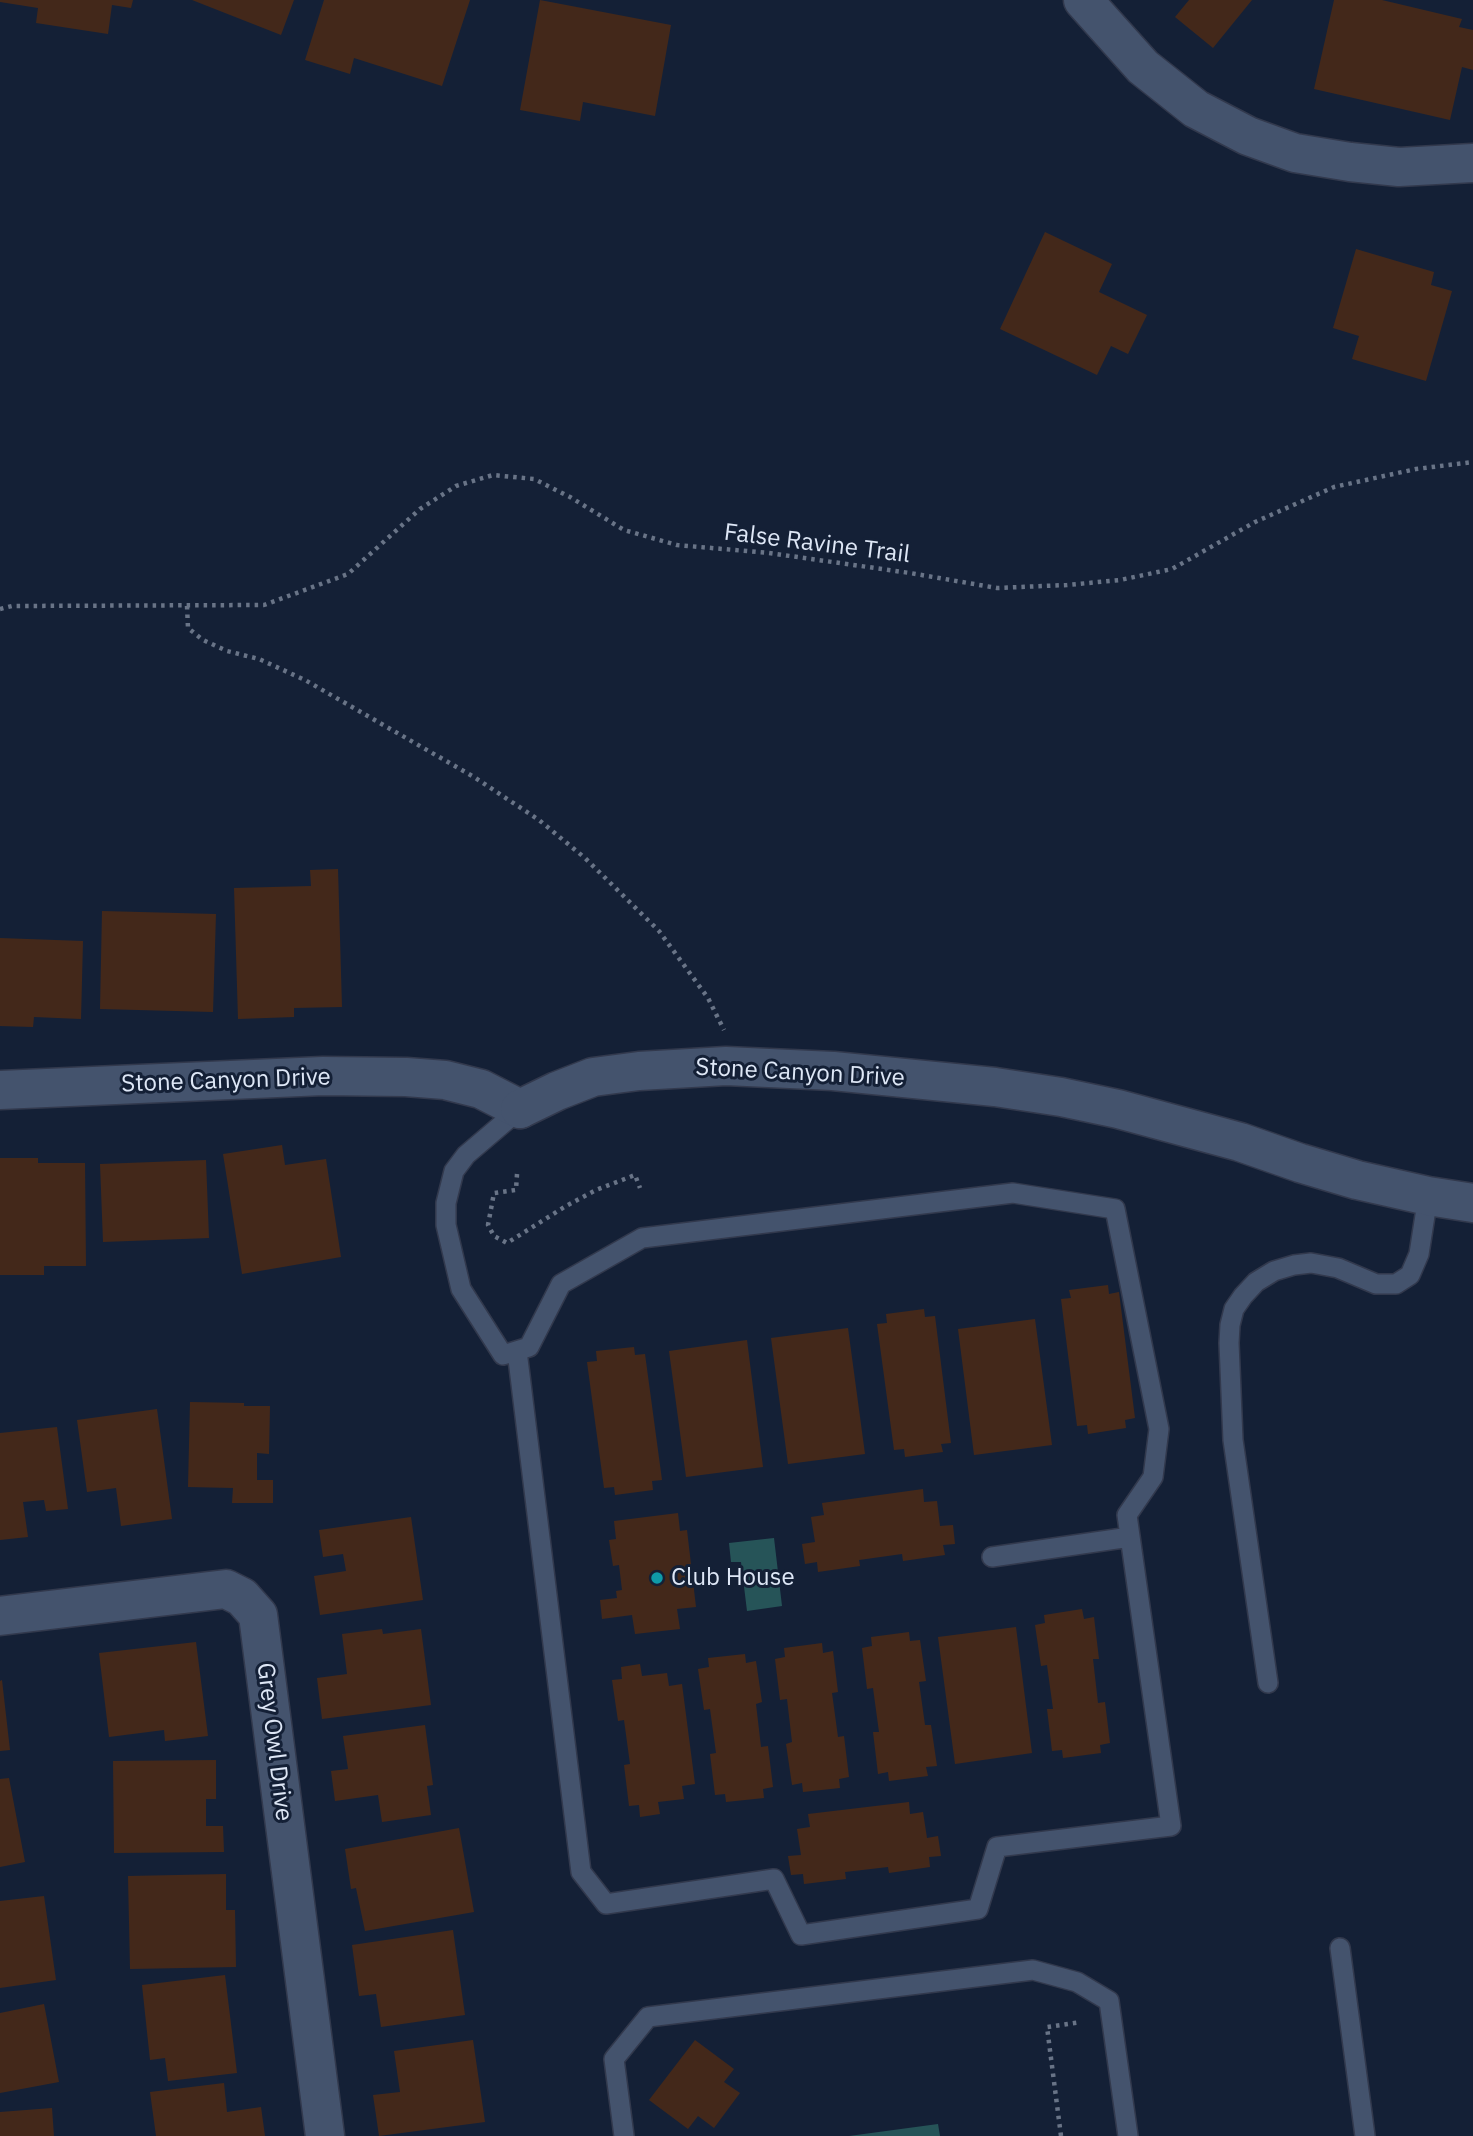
<!DOCTYPE html>
<html>
<head>
<meta charset="utf-8">
<style>
	body { margin:0 }
	canvas { display:block; background:#142036 }
</style>
</head>
<body>
<canvas width="1473" height="2136"></canvas>
<script>
const c = document.querySelector('canvas').getContext('2d');
c.lineJoin = 'round';
function paint(path, color) {
  c.fillStyle = color;
  c.fill(path, 'evenodd');
}
function toPath(rows) {
  const path = new Path2D();
  for (const r of rows) {
    path.moveTo(r[0], r[1]);
    for (let i = 2; i < r.length; i += 2) path.lineTo(r[i], r[i + 1]);
  }
  return path;
}
function stroke(path, color, width, dash) {
  c.strokeStyle = color;
  c.lineWidth = width;
  c.lineCap = dash ? 'butt' : 'round';
  c.setLineDash(dash || []);
  c.stroke(path);
}
function label(font, color, halo, rows, align = 'center') {
  c.font = font + ' "IBM Plex Sans",sans-serif';
  c.lineWidth = 6;
  c.setLineDash([]);
  c.textBaseline = 'middle';
  c.strokeStyle = halo;
  c.fillStyle = color;
  for (const [text, x, y, turn = 0] of rows) {
    c.save();
    c.translate(x, y);
    c.rotate((+turn || 0) * Math.PI / 180);
    c.textAlign = isNaN(turn) ? turn : align;
    if (halo) c.strokeText(text, 0, 0);
    c.fillText(text, 0, 0);
    c.restore();
  }
}
const water = toPath([
	[774,1538,782,1606,747,1611,741,1562,731,1562,729,1543],
	[938,2124,940,2136,849,2136]
]);
const building = toPath([
	[0,0,133,0,131,8,112,5,108,34,36,23,38,8,0,2],
	[192,0,294,0,281,35],
	[324,0,470,0,442,86,354,58,350,74,305,60],
	[540,0,671,25,655,116,583,102,580,121,520,110],
	[1189,0,1252,0,1213,48,1175,17],
	[1334,0,1382,0,1462,19,1459,27,1473,30,1473,70,1462,67,1450,120,1314,89],
	[1045,232,1112,264,1099,292,1147,315,1128,354,1111,346,1097,375,1000,329],
	[1356,249,1434,272,1431,285,1452,291,1426,381,1352,359,1359,336,1333,328],
	[338,869,342,1007,294,1008,294,1017,238,1019,234,888,311,886,310,870],
	[102,911,216,914,213,1012,100,1009],
	[0,938,83,941,81,1019,34,1017,33,1027,0,1026],
	[282,1145,285,1165,326,1159,341,1257,242,1274,223,1154],
	[0,1158,38,1158,38,1163,85,1163,86,1266,44,1266,44,1275,0,1275],
	[206,1160,209,1238,103,1242,100,1164],
	[1108,1285,1109,1294,1119,1292,1135,1418,1125,1420,1126,1428,1088,1434,1087,1425,1077,1426,1061,1299,1071,1298,1069,1290],
	[924,1309,925,1317,935,1316,951,1443,941,1444,943,1452,905,1457,904,1449,894,1450,877,1324,887,1323,886,1314],
	[1035,1319,1052,1445,974,1455,958,1329],
	[848,1328,865,1454,788,1464,771,1338],
	[747,1340,763,1467,686,1477,669,1351],
	[634,1347,635,1355,645,1354,662,1480,652,1481,653,1490,615,1495,614,1487,604,1488,587,1362,597,1361,596,1351],
	[190,1402,244,1403,244,1406,270,1406,269,1454,257,1453,257,1480,273,1480,273,1503,232,1503,233,1488,188,1487],
	[157,1409,172,1519,121,1526,116,1488,87,1492,77,1420],
	[57,1427,68,1509,46,1511,44,1500,23,1502,28,1537,0,1540,0,1433],
	[923,1489,924,1502,937,1501,940,1526,953,1525,955,1544,943,1545,945,1555,903,1561,902,1554,859,1560,860,1566,818,1572,817,1562,805,1564,802,1544,815,1542,811,1517,824,1515,822,1503],
	[678,1513,680,1531,687,1530,696,1607,677,1609,680,1629,635,1634,632,1615,602,1619,600,1600,617,1598,616,1591,622,1590,619,1565,613,1566,609,1540,616,1539,614,1521],
	[411,1517,423,1600,320,1615,314,1576,346,1571,343,1554,323,1557,319,1530],
	[1082,1609,1084,1619,1094,1617,1099,1659,1093,1659,1098,1703,1105,1702,1110,1743,1100,1745,1101,1753,1063,1758,1062,1750,1052,1751,1047,1709,1053,1709,1047,1665,1041,1666,1035,1625,1045,1623,1044,1615],
	[1016,1627,1032,1753,955,1764,938,1637],
	[382,1629,383,1634,421,1629,431,1705,322,1719,317,1678,347,1674,342,1634],
	[909,1632,910,1641,920,1640,926,1681,919,1682,925,1725,931,1725,937,1766,926,1767,928,1776,889,1781,888,1772,878,1774,873,1732,879,1732,873,1688,867,1689,862,1648,872,1646,871,1637],
	[196,1642,208,1736,165,1741,164,1730,109,1737,99,1653],
	[822,1643,823,1653,833,1651,838,1692,832,1693,838,1737,844,1736,849,1777,839,1779,840,1788,803,1792,802,1783,792,1785,786,1744,792,1742,787,1699,780,1700,775,1659,785,1657,784,1648],
	[745,1654,746,1663,756,1661,762,1702,756,1704,761,1747,768,1746,773,1787,763,1789,764,1798,726,1802,725,1794,715,1795,710,1754,716,1753,710,1709,704,1710,698,1669,709,1667,708,1658],
	[640,1664,642,1676,667,1673,669,1686,682,1684,695,1784,682,1786,684,1799,658,1802,660,1814,640,1817,639,1805,629,1806,624,1765,630,1764,624,1720,618,1721,612,1680,622,1679,621,1667],
	[2,1680,10,1750,0,1751,0,1681],
	[425,1725,433,1785,427,1786,431,1815,382,1822,378,1795,335,1801,331,1771,348,1769,343,1736],
	[216,1760,216,1799,206,1799,206,1826,223,1826,224,1852,114,1853,113,1761],
	[9,1778,25,1862,0,1867,0,1779],
	[909,1802,910,1814,923,1812,927,1838,938,1836,941,1856,929,1857,930,1867,889,1873,888,1867,845,1872,846,1879,804,1884,803,1874,791,1875,788,1856,801,1855,797,1829,810,1827,808,1814],
	[459,1828,474,1912,365,1931,356,1888,351,1889,345,1849],
	[226,1874,226,1910,235,1910,236,1967,130,1969,128,1876],
	[44,1896,56,1980,0,1988,0,1901],
	[453,1930,465,2015,381,2027,376,1994,359,1996,352,1945],
	[225,1975,237,2073,168,2081,165,2058,150,2060,142,1985],
	[44,2004,59,2082,0,2093,0,2013],
	[473,2040,485,2122,379,2136,373,2095,400,2092,394,2051],
	[695,2040,734,2069,724,2082,740,2093,714,2128,698,2116,688,2129,649,2100],
	[224,2083,227,2112,261,2107,265,2136,156,2136,150,2092],
	[52,2108,54,2136,0,2136,0,2112]
]);
const path = toPath([
	[187,606,188,628,203,640,227,651,259,659,305,680,474,777,539,820,585,858,659,931,708,998,724,1030],
	[0,609,12,606,264,605,348,574,420,509,456,486,493,475,534,479,570,497,624,530,677,545,769,553,910,573,997,588,1067,585,1120,580,1172,569,1255,522,1334,487,1416,469,1473,462],
	[517,1174,516,1190,494,1193,488,1225,494,1236,507,1243,566,1206,596,1190,635,1175,640,1188],
	[1061,2136,1047,2027,1081,2022]
]);
const lane = toPath([
	[517,1351,581,1872,606,1904,774,1879,801,1935,978,1909,997,1847,1171,1826,1127,1515,1153,1477,1159,1429,1115,1209,1013,1193,642,1238,561,1284,529,1347,503,1355,461,1289,446,1225,446,1203,454,1171,466,1155,520,1109],
	[992,1557,1130,1537],
	[1268,1683,1233,1440,1229,1343,1230,1325,1234,1309,1243,1296,1256,1282,1274,1271,1294,1265,1311,1263,1338,1268,1376,1284,1396,1284,1410,1275,1419,1254,1428,1196],
	[1340,1948,1365,2136],
	[624,2136,614,2059,648,2017,1033,1970,1077,1982,1109,2001,1128,2136]
]);
const street = toPath([
	[1083,0,1143,67,1196,109,1248,136,1295,153,1350,162,1399,167,1473,163],
	[0,1090,323,1076,406,1077,445,1080,481,1089,520,1109],
	[0,1616,226,1589,242,1597,258,1615,325,2136]
]);
const secondary = toPath([
	[520,1109,557,1091,593,1077,639,1071,726,1066,833,1071,995,1087,1061,1097,1118,1109,1240,1142,1300,1163,1357,1180,1428,1196,1473,1203]
]);
const markers = [
	[657,1578,7,"#0f9aa8"]
];
const streetNames = [
	["False Ravine Trail",817,544,7],
	["Stone Canyon Drive",800,1073,3],
	["Stone Canyon Drive",226,1081,-2],
	["Grey Owl Drive",274,1742,83]
];
const poiNames = [
	["Club House",671,1578]
];
paint(water, '#265458');
paint(building, '#43281a');
stroke(lane, '#32394d', 22);
stroke(street, '#32394d', 41);
stroke(secondary, '#32394d', 41);
stroke(path, '#697487', 4.5, [3.5, 5]);
stroke(lane, '#44536d', 19);
stroke(street, '#44536d', 38);
stroke(secondary, '#44536d', 38);
for (const [x, y, r, color] of markers) {
  const dot = new Path2D();
  dot.arc(x, y, r, 0, 2 * Math.PI);
  c.fillStyle = color;
  c.fill(dot);
  stroke(dot, '#142036', 2.5);
}
label('24px', '#dee7f6', '#142036', streetNames);
label('24px', '#dee7f6', '#142036', poiNames, 'left');
</script>
</body>
</html>
